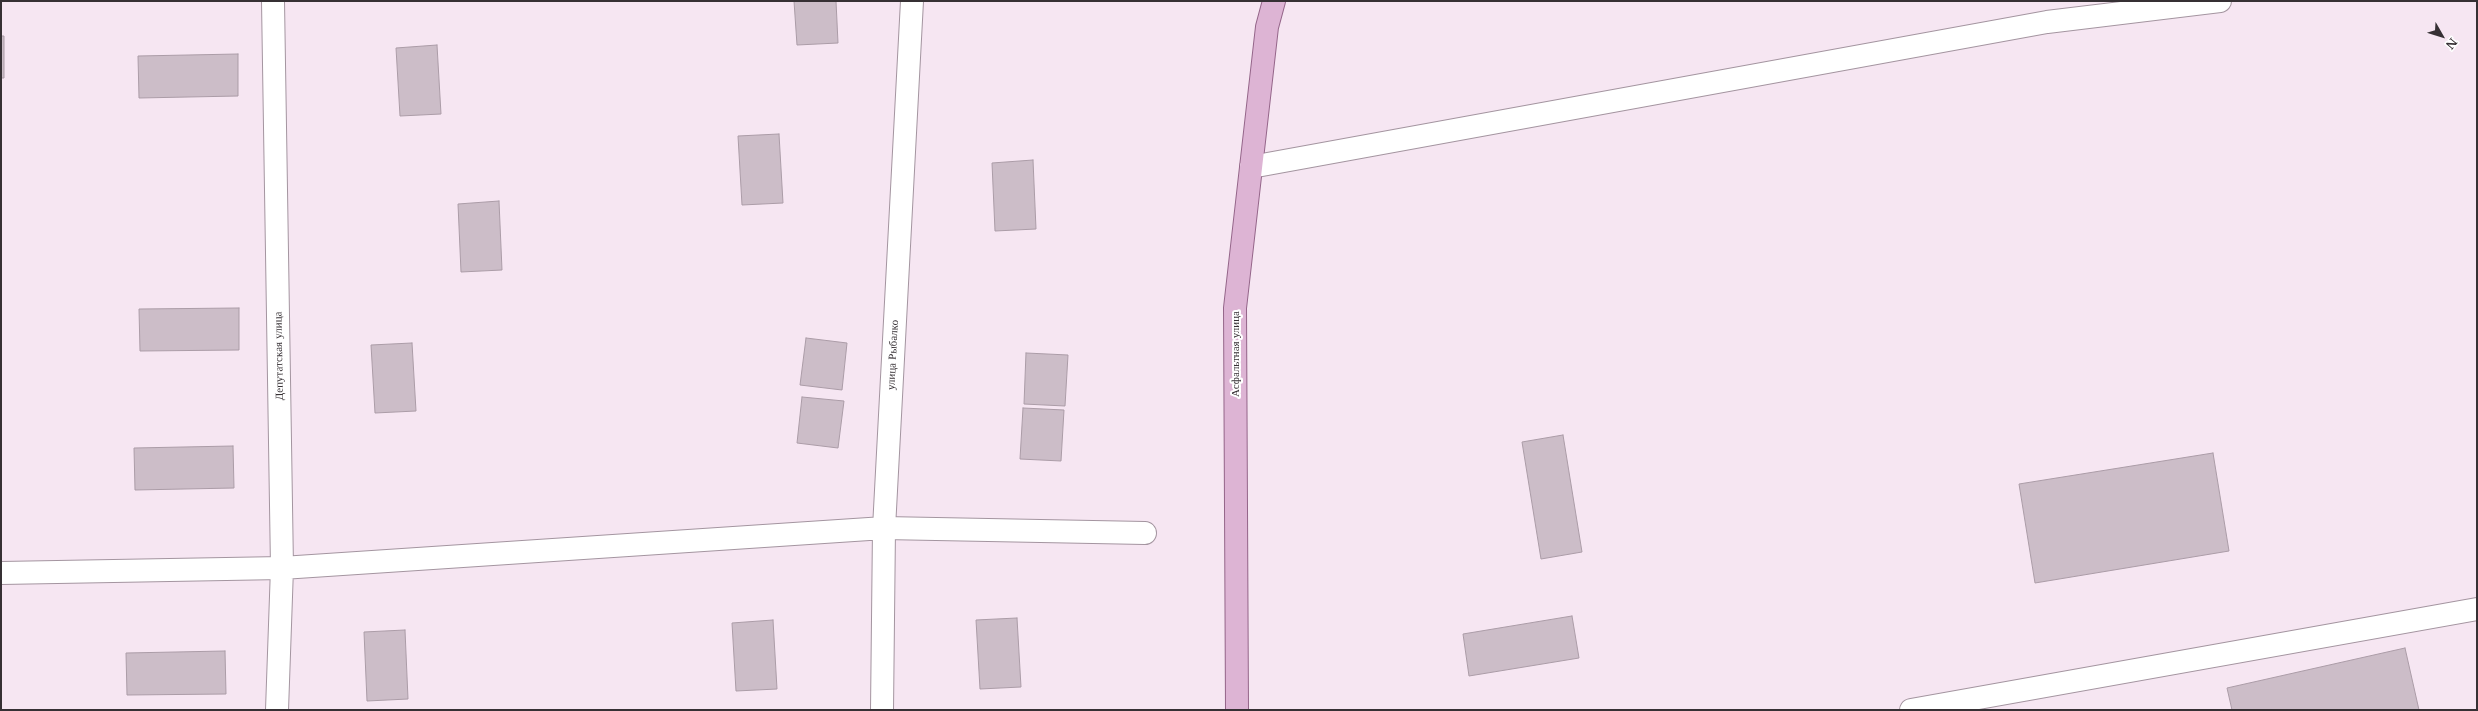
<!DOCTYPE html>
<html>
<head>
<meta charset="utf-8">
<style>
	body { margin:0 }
	#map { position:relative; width:2478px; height:711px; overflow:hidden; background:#f6e6f2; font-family:"Libre Baskerville",serif }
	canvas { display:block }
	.frame { position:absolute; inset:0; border:2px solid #363034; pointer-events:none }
	.north { position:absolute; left:2422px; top:16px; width:40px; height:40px; -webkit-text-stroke:3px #fff; paint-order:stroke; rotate:129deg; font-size:11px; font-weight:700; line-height:16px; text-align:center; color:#363034 }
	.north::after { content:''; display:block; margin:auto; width:14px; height:18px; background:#363034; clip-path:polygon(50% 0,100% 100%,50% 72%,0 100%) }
</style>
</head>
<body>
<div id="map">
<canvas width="2478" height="711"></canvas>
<div class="frame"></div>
<div class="north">N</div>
</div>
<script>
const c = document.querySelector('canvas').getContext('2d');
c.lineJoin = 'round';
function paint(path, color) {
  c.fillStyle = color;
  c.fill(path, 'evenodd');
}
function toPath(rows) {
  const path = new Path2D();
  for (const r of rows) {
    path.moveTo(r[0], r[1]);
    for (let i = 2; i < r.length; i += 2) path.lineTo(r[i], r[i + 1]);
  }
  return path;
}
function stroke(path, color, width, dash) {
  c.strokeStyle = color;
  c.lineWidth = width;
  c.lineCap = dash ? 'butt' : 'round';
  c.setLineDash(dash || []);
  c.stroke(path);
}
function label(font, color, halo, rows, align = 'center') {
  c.font = font + ' "Libre Baskerville",serif';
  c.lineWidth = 4;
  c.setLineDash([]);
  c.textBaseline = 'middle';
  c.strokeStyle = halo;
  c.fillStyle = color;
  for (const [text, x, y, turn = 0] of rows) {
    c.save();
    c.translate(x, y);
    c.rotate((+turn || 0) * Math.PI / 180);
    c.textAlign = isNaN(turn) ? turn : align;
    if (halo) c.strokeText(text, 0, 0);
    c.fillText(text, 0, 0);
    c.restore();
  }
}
const building = toPath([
	[794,1,836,1,838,43,797,45,794,1],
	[1,36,4,36,4,78,1,78,1,36],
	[437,45,441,114,400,116,396,48,437,45],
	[238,54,238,96,139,98,138,56,238,54],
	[779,134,783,203,742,205,738,136,779,134],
	[1033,160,1036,229,995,231,992,163,1033,160],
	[499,201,502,270,461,272,458,204,499,201],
	[239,308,239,350,140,351,139,309,239,308],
	[806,338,847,343,842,390,800,385,806,338],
	[412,343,416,411,375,413,371,345,412,343],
	[1026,353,1068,355,1065,406,1024,404,1026,353],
	[802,397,844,401,838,448,797,443,802,397],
	[1023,408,1064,410,1061,461,1020,459,1023,408],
	[1563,435,1582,552,1541,559,1522,442,1563,435],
	[233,446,234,488,135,490,134,448,233,446],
	[2213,453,2229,551,2035,583,2019,484,2213,453],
	[1572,616,1579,658,1469,676,1463,634,1572,616],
	[1017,618,1021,687,980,689,976,620,1017,618],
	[773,620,777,689,736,691,732,623,773,620],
	[405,630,408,699,367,701,364,632,405,630],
	[2405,648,2419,710,2232,710,2227,688,2405,648],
	[225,651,226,694,127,695,126,653,225,651]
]);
const minor = toPath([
	[273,1,282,568,277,710],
	[1251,167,2047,22,2220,1],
	[1,573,282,568,884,528,1145,533],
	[882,710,884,528,912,1],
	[1911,710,2477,609]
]);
const major = toPath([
	[1237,710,1235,308,1267,27,1274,1]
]);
const streetNames = [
	["Асфальтная улица",1236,354,-90],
	["улица Рыбалко",893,355,-87],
	["Депутатская улица",279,356,-91]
];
paint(building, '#ccbdc8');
stroke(building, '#ab9ca7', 1);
stroke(minor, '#a495a0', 24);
stroke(major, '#946589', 24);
stroke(minor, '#fff', 22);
stroke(major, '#ddb4d4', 22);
label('11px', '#363034', '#fff', streetNames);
</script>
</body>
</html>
